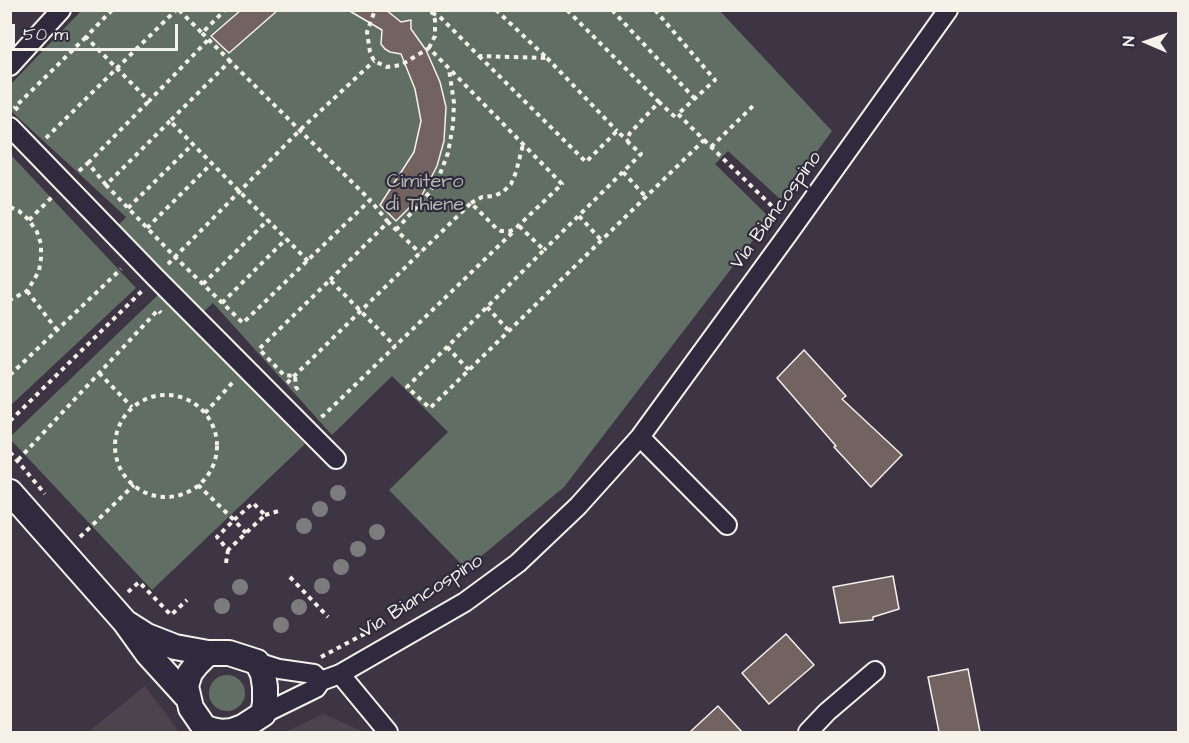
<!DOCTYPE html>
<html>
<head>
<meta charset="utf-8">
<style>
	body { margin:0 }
	#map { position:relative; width:1189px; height:743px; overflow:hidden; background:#3d3544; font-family:"Architects Daughter",sans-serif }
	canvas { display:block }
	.frame { position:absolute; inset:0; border:12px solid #f4f1e8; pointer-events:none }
	.north { position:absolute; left:1117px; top:12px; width:60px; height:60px; -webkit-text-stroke:4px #2f2a3d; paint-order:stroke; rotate:272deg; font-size:16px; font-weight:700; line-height:24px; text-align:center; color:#f4f1e8 }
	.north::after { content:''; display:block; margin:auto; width:21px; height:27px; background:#f4f1e8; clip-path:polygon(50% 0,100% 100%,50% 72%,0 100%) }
	.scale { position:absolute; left:12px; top:24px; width:166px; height:27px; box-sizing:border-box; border:3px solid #f4f1e8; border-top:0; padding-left:8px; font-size:18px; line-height:21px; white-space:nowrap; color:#f4f1e8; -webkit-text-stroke:4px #2f2a3d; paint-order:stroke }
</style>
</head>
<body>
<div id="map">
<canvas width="1189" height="743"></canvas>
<div class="frame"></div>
<div class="north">N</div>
<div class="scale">50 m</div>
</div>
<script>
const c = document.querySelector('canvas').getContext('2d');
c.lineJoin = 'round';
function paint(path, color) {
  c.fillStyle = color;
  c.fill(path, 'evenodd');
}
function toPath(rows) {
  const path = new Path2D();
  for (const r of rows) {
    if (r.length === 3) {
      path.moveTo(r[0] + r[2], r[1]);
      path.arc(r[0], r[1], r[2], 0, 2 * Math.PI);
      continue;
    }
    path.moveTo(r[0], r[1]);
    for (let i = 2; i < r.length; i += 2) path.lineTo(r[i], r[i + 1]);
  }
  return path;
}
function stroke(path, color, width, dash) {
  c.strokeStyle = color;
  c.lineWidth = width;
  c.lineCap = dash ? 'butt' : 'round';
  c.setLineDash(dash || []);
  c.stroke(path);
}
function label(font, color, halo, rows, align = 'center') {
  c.font = font + ' "Architects Daughter",sans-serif';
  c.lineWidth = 4.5;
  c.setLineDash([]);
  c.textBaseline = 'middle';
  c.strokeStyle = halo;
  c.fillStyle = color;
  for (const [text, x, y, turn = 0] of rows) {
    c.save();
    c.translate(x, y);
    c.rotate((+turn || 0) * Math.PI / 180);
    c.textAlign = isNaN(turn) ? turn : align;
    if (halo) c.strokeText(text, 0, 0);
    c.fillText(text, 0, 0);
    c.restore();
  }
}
const built = toPath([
	[145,686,167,715,178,732,88,732],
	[323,714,349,725,363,732,286,732]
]);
const green = toPath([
	[81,11,720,11,832,131,781,200,728,151,715,164,770,218,564,487,466,569,389,490,448,432,392,376,332,435,213,303,199,316,113,231,126,217,11,111,10,85],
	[11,155,136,288,11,405],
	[161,292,305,444,152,590,11,440,11,436],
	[227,693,18]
]);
const building = toPath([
	[241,10,278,10,229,53,211,36,241,10],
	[348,10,386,10,401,22,411,20,411,29,426,50,440,82,446,107,444,141,437,166,422,195,396,221,380,205,414,152,421,121,415,89,401,54,390,52,385,49,381,44,382,30,348,10],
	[804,350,846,396,842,399,902,455,871,487,834,447,836,446,777,378,804,350],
	[893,576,899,609,873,617,873,620,840,623,833,587,893,576],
	[786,634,814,665,769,704,742,673,786,634],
	[968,669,980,732,939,732,928,677,968,669],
	[718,706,742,732,690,732,718,706]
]);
const path = toPath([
	[112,10,86,37,149,101,208,40],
	[179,10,202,33,225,10],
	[567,10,659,102],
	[612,10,695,99],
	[655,10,715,80,678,114],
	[432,13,439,16,479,56,547,58,496,10],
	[202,33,230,61],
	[429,48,435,36,435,20,431,10],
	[479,56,586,162,617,131,628,141],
	[547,58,617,131],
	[18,110,15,107,86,37],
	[170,121,106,185,175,257,243,323,370,200,388,222],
	[46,138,176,10],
	[704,140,779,213],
	[711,147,754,105],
	[88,163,149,101],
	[79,171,88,163,106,185],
	[623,172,645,196],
	[471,203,482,197,494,196,503,192,511,184,516,172,523,145],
	[10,207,19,211,29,220,37,232,41,244,41,258,39,271,32,283,27,291,10,300],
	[128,208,193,144],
	[579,216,601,240],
	[29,220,52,197],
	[519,226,544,250,407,387,430,408,704,140,678,114,675,117,659,102,630,133,628,137,628,142,641,154,544,250],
	[147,228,212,163],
	[396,230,429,193,440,174,448,153,453,125,454,103,449,69],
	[308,261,170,121,230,61,370,200],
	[168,264,300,130,374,61],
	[330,280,388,222,420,253],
	[203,284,268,220],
	[27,291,57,330],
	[222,303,286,239],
	[487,307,509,331],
	[447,347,469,370],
	[99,373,132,407],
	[10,375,121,269],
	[287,383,471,203,496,228,501,231,510,231,515,229,562,184,429,48,401,65,387,67,374,61,370,52,367,32,375,10],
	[298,390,296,387,295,376,284,375,259,349,330,280,395,346],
	[166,446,51],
	[205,413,233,382],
	[322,414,323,416,513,232],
	[10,421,142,291],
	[10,452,45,494],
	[18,460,158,310,161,313],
	[198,485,234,520,217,537,228,550,265,515,253,503,234,520,246,533],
	[265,515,282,510],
	[80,537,134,485],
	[226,563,228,550],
	[290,577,328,617],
	[128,592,139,582,171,615,187,600],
	[321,657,368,632]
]);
const minor = toPath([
	[10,66,61,10],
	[10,127,155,277,336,459],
	[640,437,727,525],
	[257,662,279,669,314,674,321,681],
	[340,674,388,732],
	[263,714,316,688,321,681,340,674,465,602,518,563,578,506,640,437,788,234,948,10],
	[808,732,827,712,875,671]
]);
const secondary = toPath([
	[10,492,125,622,148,654,188,698],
	[125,622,147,636,175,647,208,653,229,653,257,662,263,674,265,687,265,703,263,714,243,727,232,731,222,732,212,730,204,727,191,708,186,686,190,673,197,664,208,653]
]);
const trees = [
	[338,493],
	[320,509],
	[304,526],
	[377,532],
	[358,549],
	[341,567],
	[322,586],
	[240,587],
	[222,606],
	[299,607],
	[281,625]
];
const parkNames = [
	["Cimitero",425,183],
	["di Thiene",425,206]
];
const streetNames = [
	["Via Biancospino",777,211,-54],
	["Via Biancospino",422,597,-32]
];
paint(built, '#4d434c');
paint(green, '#616e63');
paint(building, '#736360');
stroke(building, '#f4f1e8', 1.5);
stroke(minor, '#f4f1e8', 22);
stroke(secondary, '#f4f1e8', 28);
stroke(path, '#f4f1e8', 4, [4.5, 4.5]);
stroke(minor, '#2f2a3d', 18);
stroke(secondary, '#2f2a3d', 24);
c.fillStyle = '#7d7c7d';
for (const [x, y] of trees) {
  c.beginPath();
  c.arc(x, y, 8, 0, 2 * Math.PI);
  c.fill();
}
label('20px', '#b2b6ac', '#2f2a3d', parkNames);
label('20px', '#f4f1e8', '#2f2a3d', streetNames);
</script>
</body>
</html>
